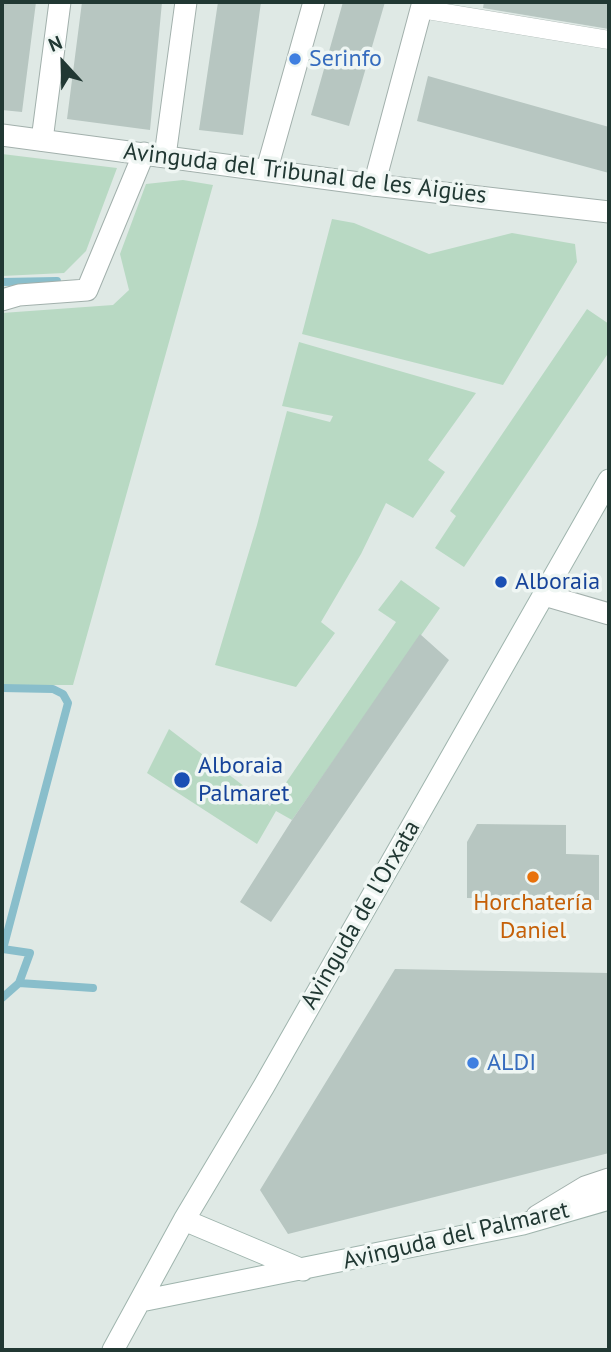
<!DOCTYPE html>
<html>
<head>
<meta charset="utf-8">
<style>
	body { margin:0 }
	#map { position:relative; width:611px; height:1352px; overflow:hidden; background:#dfe9e5; font-family:"PT Sans",sans-serif }
	canvas { display:block }
	.frame { position:absolute; inset:0; border:4px solid #213833; pointer-events:none }
	.north { position:absolute; left:28px; top:28px; width:70px; height:70px; -webkit-text-stroke:5px #eff6f3; paint-order:stroke; rotate:338deg; font-size:19px; font-weight:700; line-height:28px; text-align:center; color:#213833 }
	.north::after { content:''; display:block; margin:auto; width:24px; height:32px; background:#213833; clip-path:polygon(50% 0,100% 100%,50% 72%,0 100%) }
</style>
</head>
<body>
<div id="map">
<canvas width="611" height="1352"></canvas>
<div class="frame"></div>
<div class="north">N</div>
</div>
<script>
const c = document.querySelector('canvas').getContext('2d');
c.lineJoin = 'round';
function paint(path, color) {
  c.fillStyle = color;
  c.fill(path, 'evenodd');
}
function toPath(rows) {
  const path = new Path2D();
  for (const r of rows) {
    path.moveTo(r[0], r[1]);
    for (let i = 2; i < r.length; i += 2) path.lineTo(r[i], r[i + 1]);
  }
  return path;
}
function stroke(path, color, width, dash) {
  c.strokeStyle = color;
  c.lineWidth = width;
  c.lineCap = dash ? 'butt' : 'round';
  c.setLineDash(dash || []);
  c.stroke(path);
}
function label(font, color, halo, rows, align = 'center') {
  c.font = font + ' "PT Sans",sans-serif';
  c.lineWidth = 7;
  c.setLineDash([]);
  c.textBaseline = 'middle';
  c.strokeStyle = halo;
  c.fillStyle = color;
  for (const [text, x, y, turn = 0] of rows) {
    c.save();
    c.translate(x, y);
    c.rotate((+turn || 0) * Math.PI / 180);
    c.textAlign = isNaN(turn) ? turn : align;
    if (halo) c.strokeText(text, 0, 0);
    c.fillText(text, 0, 0);
    c.restore();
  }
}
const green = toPath([
	[2,154,117,168,86,251,64,273,2,276],
	[183,180,213,185,73,685,2,685,2,313,113,305,129,290,120,254,146,184],
	[332,219,354,223,429,254,512,233,575,244,577,262,503,385,302,334],
	[587,309,609,324,609,352,464,567,435,548,456,516,450,511],
	[299,342,476,393,428,460,445,472,413,518,386,503,361,554,321,622,335,633,296,687,215,665,257,525,287,411,330,422,333,416,282,406],
	[401,580,440,608,292,820,276,811,257,844,147,773,169,729,270,806,396,622,378,610]
]);
const stream = toPath([
	[2,282,57,281],
	[2,688,53,689,63,694,68,703,3,949,30,953,19,983],
	[2,998,19,983,93,988]
]);
const building = toPath([
	[2,2,36,2,22,112,2,110],
	[82,2,162,2,150,130,67,119],
	[218,2,261,2,243,135,199,130],
	[343,2,385,2,349,126,311,115],
	[484,2,609,2,609,29,483,8],
	[428,76,609,127,609,173,417,121],
	[420,634,449,660,271,922,240,902,292,820],
	[477,824,566,825,566,854,599,855,599,900,467,898,467,842],
	[395,969,609,973,609,1153,288,1234,260,1190]
]);
const pedestrian = toPath([
	[421,9,609,40]
]);
const minor = toPath([
	[42,140,60,2],
	[165,156,186,2],
	[267,169,314,2],
	[374,185,423,2],
	[2,300,19,295,87,290,144,153],
	[544,595,609,614],
	[537,1216,585,1187,609,1179]
]);
const tertiary = toPath([
	[2,135,374,185,609,212]
]);
const secondary = toPath([
	[184,1220,303,1270],
	[141,1301,523,1224,609,1199],
	[113,1350,184,1220,264,1086,609,480]
]);
const markers = [
	[295,59,7,"#3f7fe0"],
	[501,582,7,"#1a4fb4"],
	[182,780,9,"#1a4fb4"],
	[533,877,7,"#e8710a"],
	[473,1063,7,"#3f7fe0"]
];
const shopNames = [
	["Serinfo",309,59],
	["ALDI",487,1063]
];
const streetNames = [
	["Avinguda del Tribunal de les Aigües",305,174,7],
	["Avinguda de l'Orxata",361,915,-60],
	["Avinguda del Palmaret",456,1236,-13]
];
const transitNames = [
	["Alboraia",515,582],
	["Alboraia",198,766],
	["Palmaret",198,794]
];
const foodNames = [
	["Horchatería",533,903],
	["Daniel",533,931]
];
paint(green, '#b8d9c3');
stroke(stream, '#89becb', 8);
paint(building, '#b7c6c1');
stroke(pedestrian, '#a2b0ac', 19);
stroke(minor, '#a2b0ac', 23);
stroke(tertiary, '#a2b0ac', 23);
stroke(secondary, '#9fb4ad', 23);
stroke(pedestrian, '#fff', 18);
stroke(minor, '#fff', 21);
stroke(tertiary, '#fff', 21);
stroke(secondary, '#fff', 21);
for (const [x, y, r, color] of markers) {
  const dot = new Path2D();
  dot.arc(x, y, r, 0, 2 * Math.PI);
  c.fillStyle = color;
  c.fill(dot);
  stroke(dot, '#eff6f3', 2.5);
}
label('24px', '#366cbe', '#eff6f3', shopNames, 'left');
label('24px', '#213833', '#eff6f3', streetNames);
label('24px', '#164399', '#eff6f3', transitNames, 'left');
label('24px', '#c56008', '#eff6f3', foodNames);
</script>
</body>
</html>
